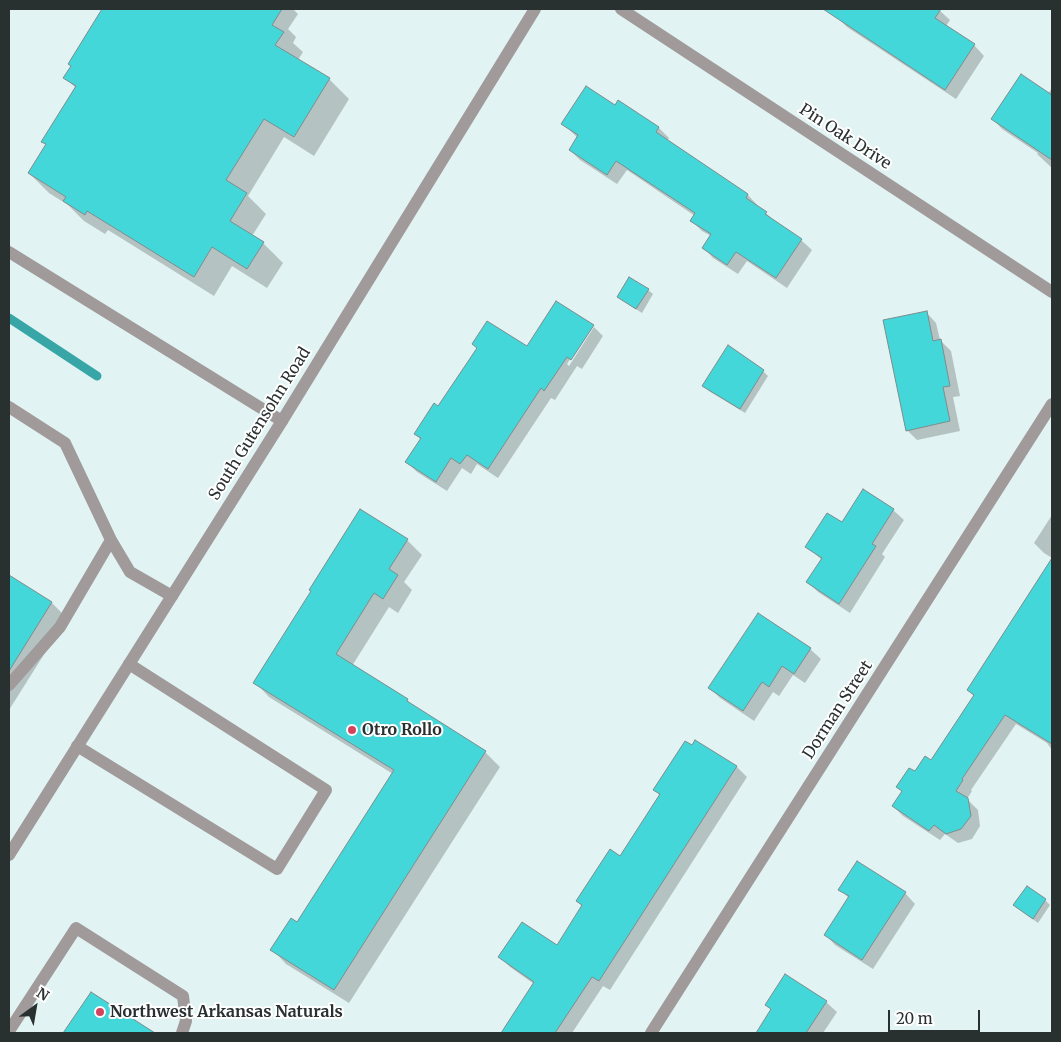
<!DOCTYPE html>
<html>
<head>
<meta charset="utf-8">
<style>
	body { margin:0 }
	#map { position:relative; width:1061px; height:1042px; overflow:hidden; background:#e2f3f3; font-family:Merriweather,serif }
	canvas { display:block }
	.frame { position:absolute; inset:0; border:10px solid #293030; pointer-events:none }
	.north { position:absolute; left:10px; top:982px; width:50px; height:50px; -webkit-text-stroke:4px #fff; paint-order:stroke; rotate:32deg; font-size:14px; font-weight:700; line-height:20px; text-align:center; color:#293030 }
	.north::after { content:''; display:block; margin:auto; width:18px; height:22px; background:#293030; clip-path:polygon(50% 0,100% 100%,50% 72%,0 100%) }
	.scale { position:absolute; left:888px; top:1010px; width:92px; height:22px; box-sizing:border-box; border:2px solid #293030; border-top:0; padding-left:6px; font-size:15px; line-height:18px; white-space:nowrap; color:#293030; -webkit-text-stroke:4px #fff; paint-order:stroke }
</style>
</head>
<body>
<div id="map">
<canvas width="1061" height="1042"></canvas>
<div class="frame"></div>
<div class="north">N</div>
<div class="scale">20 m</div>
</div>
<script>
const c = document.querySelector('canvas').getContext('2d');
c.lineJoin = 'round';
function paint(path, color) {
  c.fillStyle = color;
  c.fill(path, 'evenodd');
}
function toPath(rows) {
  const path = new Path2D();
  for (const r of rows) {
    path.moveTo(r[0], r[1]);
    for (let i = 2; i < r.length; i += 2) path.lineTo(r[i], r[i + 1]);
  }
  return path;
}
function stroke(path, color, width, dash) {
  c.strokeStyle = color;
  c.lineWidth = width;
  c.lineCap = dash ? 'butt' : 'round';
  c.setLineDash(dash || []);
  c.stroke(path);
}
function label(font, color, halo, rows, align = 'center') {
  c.font = font + ' Merriweather,serif';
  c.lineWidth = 4;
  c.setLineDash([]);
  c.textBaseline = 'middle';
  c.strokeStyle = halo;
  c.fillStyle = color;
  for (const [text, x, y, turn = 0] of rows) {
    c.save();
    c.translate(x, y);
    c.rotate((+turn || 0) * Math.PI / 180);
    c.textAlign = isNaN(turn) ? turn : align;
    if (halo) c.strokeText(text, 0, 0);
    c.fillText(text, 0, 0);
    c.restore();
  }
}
const shadow = toPath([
	[108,9,293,9,298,14,288,29,296,37,293,43,303,52,298,60,329,79,349,99,314,156,284,137,248,196,266,214,252,236,263,243,283,263,267,288,232,266,214,296,108,230,105,234,84,221,68,205,49,193,29,173,47,145,43,141,76,88,65,78],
	[842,9,938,9,950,20,946,26,974,45,984,56,956,99,847,27,837,17],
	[1052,88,1052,168,1037,154,1038,153,1002,129,992,118,1048,94],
	[619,102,659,128,669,138,667,141,748,195,758,206,757,207,766,213,775,222,801,240,812,250,787,288,747,261,738,274,713,258,703,247,711,236,702,231,692,221,695,216,627,170,617,184,580,160,570,150,578,138,563,124,615,107],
	[648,290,653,294,642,313,623,301,618,297],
	[556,302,594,326,591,326,567,364,569,366,594,327,603,336,582,369,577,366,555,400,551,398,498,478,477,464,471,474,462,468,447,491,417,472,407,462,421,440,415,434,438,408,527,348],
	[926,312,936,323,940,340,951,351,960,396,953,397,960,431,917,440,907,430],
	[728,347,763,371,768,376,745,413,709,391,704,386],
	[863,490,893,510,904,520,882,554,885,557,850,613,818,592,808,582,822,560,807,547,842,524],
	[1052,515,1052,558,1044,553,1034,543],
	[407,540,422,555,404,582,412,590,398,613,389,607,352,666,407,700,415,708,485,752,500,767,349,1003,286,964,272,949,298,924,393,774,269,697,255,682],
	[1052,560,1052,750,1047,743,1016,724,971,790,972,791,967,799,978,810,980,826,972,839,958,843,945,834,940,840,903,816,893,806,903,792,898,787,931,762,975,697,968,690],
	[9,576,52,603,67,618,9,710],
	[758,615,810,649,821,659,805,683,793,675,779,696,773,692,754,721,720,698,710,688],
	[696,741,737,767,747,777,610,990,603,986,572,1033,502,1033,534,984,510,967,500,957,557,947,583,907,577,901,620,858,660,796,655,790,692,747],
	[840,890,905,893,915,904,873,969,835,945,825,934,849,898],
	[1045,900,1050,905,1038,923,1020,910,1015,905],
	[91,993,153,1033,65,1033],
	[826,1002,837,1012,823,1033,757,1033,772,1010,767,1005]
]);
const stream = toPath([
	[9,318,97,376]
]);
const building = toPath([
	[102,9,282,9,272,25,284,32,275,45,330,78,294,137,264,119,226,180,247,193,230,221,264,242,247,269,212,247,194,277,87,211,85,215,63,201,66,197,28,173,46,144,41,142,76,86,63,78,71,66,68,64,102,9],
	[823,9,941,9,935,18,975,44,945,90,823,9],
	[1021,74,1052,95,1052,160,991,119,1021,74],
	[586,86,615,105,618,100,659,127,656,132,748,194,746,198,767,212,765,214,802,239,776,278,736,252,727,265,702,248,711,234,690,221,695,213,616,161,607,175,569,150,578,135,561,124,586,86],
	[629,277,649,289,636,309,617,297,629,277],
	[556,301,594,325,571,360,567,357,544,391,541,388,488,469,467,455,460,464,451,458,436,482,405,462,421,438,414,434,434,403,438,406,477,348,472,344,487,321,527,346,556,301],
	[927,311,933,341,941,339,950,386,943,387,950,421,906,431,883,320,927,311],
	[728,345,764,370,740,409,702,386,728,345],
	[863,489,894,509,872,544,876,546,839,604,806,582,822,558,805,547,827,513,842,522,863,489],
	[360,509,408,539,389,569,398,575,383,599,374,593,336,654,408,699,407,701,486,751,334,990,270,950,291,918,297,922,394,770,253,683,311,591,309,590,360,509],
	[1052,558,1052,744,1005,715,962,779,963,780,956,791,968,798,971,816,961,829,946,834,934,825,929,831,892,806,902,791,896,787,909,768,915,771,925,756,931,760,974,695,967,690,1052,558],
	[9,575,52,602,9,671,9,575],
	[758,613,811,648,794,674,782,666,769,687,762,682,743,711,708,688,758,613],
	[695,740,737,766,599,981,592,977,555,1033,501,1033,534,982,498,957,522,922,557,945,582,905,576,901,610,849,620,856,660,794,653,790,685,741,692,745,695,740],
	[857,861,906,892,862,960,824,935,849,896,838,890,857,861],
	[1027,886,1046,899,1033,919,1013,905,1027,886],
	[785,974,827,1001,806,1033,756,1033,771,1009,765,1005,785,974],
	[91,992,155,1033,63,1033,91,992]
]);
const service = toPath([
	[9,252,282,421],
	[9,407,65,443,111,540,130,572,172,596],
	[9,685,60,627,111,540],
	[77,746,277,869,326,790,129,664],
	[9,1031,76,928,183,996,186,1021,182,1033]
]);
const minor = toPath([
	[621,9,1052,292],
	[651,1033,1052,404]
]);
const tertiary = toPath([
	[9,855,282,421,535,9]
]);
const markers = [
	[352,730,5,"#d3435f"],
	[100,1012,5,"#d3435f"]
];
const streetNames = [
	["Pin Oak Drive",845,137,33],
	["South Gutensohn Road",260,424,-58],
	["Dorman Street",838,710,-57]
];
const poiNames = [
	["Otro Rollo",362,730],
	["Northwest Arkansas Naturals",110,1012]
];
paint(shadow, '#0003');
stroke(stream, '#38a6a7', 9);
paint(building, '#43d7d9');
stroke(building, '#7d8c8c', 1);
stroke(service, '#a19a9b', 12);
stroke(minor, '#a19a9b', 12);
stroke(tertiary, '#a19a9b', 12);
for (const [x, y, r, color] of markers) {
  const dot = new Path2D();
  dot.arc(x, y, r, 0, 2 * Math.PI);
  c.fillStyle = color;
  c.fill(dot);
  stroke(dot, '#fff', 2);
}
label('16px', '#293030', '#fff', streetNames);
label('bold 16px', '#293030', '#fff', poiNames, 'left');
</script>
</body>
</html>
